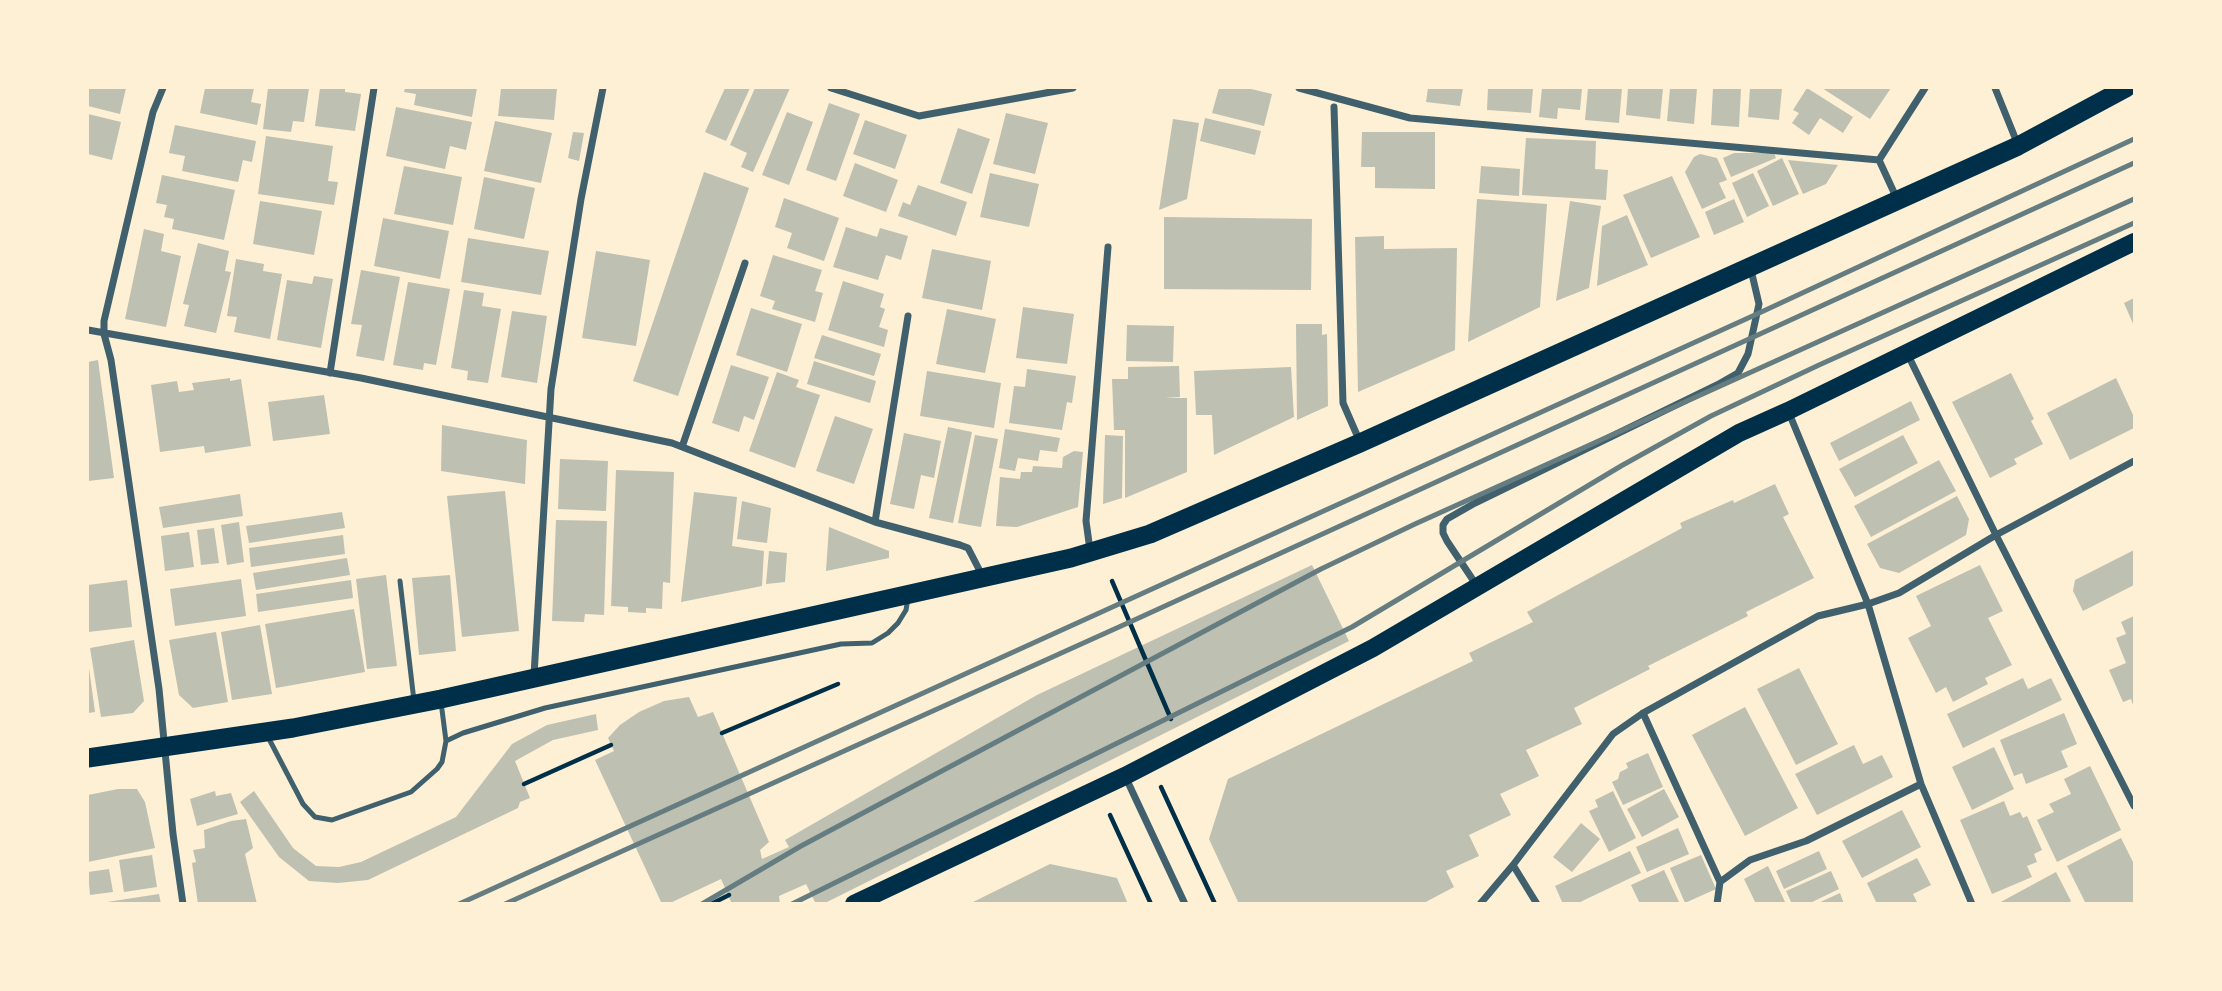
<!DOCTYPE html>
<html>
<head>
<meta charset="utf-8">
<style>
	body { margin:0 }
	#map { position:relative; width:2222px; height:991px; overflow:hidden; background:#fdf0d5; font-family:"Golos Text",sans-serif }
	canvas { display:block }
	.frame { position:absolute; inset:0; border:89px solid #fdf0d5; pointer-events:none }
</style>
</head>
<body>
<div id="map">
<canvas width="2222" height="991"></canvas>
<div class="frame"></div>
</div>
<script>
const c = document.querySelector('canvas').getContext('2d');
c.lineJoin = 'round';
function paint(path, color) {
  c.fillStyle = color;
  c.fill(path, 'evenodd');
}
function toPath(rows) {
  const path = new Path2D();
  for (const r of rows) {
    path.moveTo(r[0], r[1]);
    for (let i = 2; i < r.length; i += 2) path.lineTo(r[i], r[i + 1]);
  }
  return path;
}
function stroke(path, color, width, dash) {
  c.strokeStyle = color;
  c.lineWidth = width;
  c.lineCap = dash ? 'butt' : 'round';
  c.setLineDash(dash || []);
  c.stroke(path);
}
const building = toPath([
	[88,88,126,88,120,114,88,106],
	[205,88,254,88,251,102,261,104,257,125,200,113],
	[268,88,309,88,304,122,293,121,291,132,263,129],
	[320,88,345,88,345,92,361,94,355,131,315,126],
	[405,88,477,88,472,117,414,105,416,94,404,92],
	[501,88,557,88,554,120,498,116],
	[725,88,750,88,726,141,705,132],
	[755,88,790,88,753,172,741,167,747,153,730,145],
	[1219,88,1247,88,1272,94,1264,126,1212,113],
	[1428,88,1463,88,1460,106,1426,102],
	[1488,88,1533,88,1531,113,1487,110],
	[1542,88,1582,88,1580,110,1558,108,1557,119,1539,117],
	[1588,88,1622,88,1619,123,1585,120],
	[1628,88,1663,88,1660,119,1626,115],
	[1670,88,1697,88,1694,124,1667,121],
	[1713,88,1741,88,1739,127,1711,125],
	[1750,88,1782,88,1779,120,1748,117],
	[1807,88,1853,117,1843,133,1820,118,1809,135,1792,123,1799,113,1793,110],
	[1822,88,1891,88,1870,119],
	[829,103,860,114,836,181,806,170],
	[396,107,472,122,466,150,450,146,445,169,386,156],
	[787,112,813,122,789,185,762,175],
	[1006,113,1048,123,1035,174,993,164],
	[88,114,121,122,112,160,88,154],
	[1205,118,1261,131,1255,155,1200,141],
	[1173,119,1199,123,1187,199,1159,210],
	[865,120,907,135,895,169,853,154],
	[495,121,552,133,541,183,484,171],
	[175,125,256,141,252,162,243,160,238,182,182,171,185,156,169,153],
	[958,128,990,139,972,194,940,183],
	[573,132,584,133,579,161,568,158],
	[1362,132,1435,132,1435,189,1375,188,1375,167,1361,167],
	[266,136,333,146,328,181,338,182,334,205,258,194],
	[1526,138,1596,141,1595,169,1608,170,1606,200,1522,195],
	[1734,153,1774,153,1776,158,1731,177,1723,158],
	[1700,154,1717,158,1727,180,1719,183,1726,198,1702,209,1685,172,1694,157],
	[1782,158,1799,194,1773,206,1757,171],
	[1788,160,1838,165,1826,184,1803,194],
	[855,163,898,180,886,212,843,196],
	[404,166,462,177,453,225,394,214],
	[1481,166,1520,169,1519,196,1479,193],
	[704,172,749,188,678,396,633,381],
	[990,173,1039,184,1029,227,980,217],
	[1753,173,1769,206,1747,217,1732,183],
	[162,175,235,190,224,240,172,229,174,219,164,217,167,205,156,203],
	[1672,176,1700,237,1651,258,1623,195],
	[484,177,535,188,524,239,474,229],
	[918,185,967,202,956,236,898,216,903,202,910,205],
	[784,198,839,218,824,261,787,248,792,233,775,227],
	[1477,199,1547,204,1540,307,1468,342],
	[1734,199,1744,222,1714,235,1705,212],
	[260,201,322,211,314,255,253,244],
	[1570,201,1601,206,1589,288,1556,301],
	[1627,215,1648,265,1597,286,1602,226],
	[1164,217,1312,219,1311,290,1164,289],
	[383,218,449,231,440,279,374,266],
	[846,227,877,237,880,228,908,236,901,260,886,255,878,280,833,267],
	[144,229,164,234,161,251,181,256,166,327,125,319],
	[1384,236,1384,249,1457,248,1455,350,1358,392,1355,237],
	[468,238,549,251,541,295,461,282],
	[198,243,229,251,225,271,231,272,216,333,184,326,189,305,183,304],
	[932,249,991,261,982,310,922,298],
	[596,251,650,260,636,346,582,338],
	[773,255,822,270,815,291,823,293,815,322,772,309,775,301,760,296],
	[236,259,264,264,263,271,282,274,270,339,234,332,237,317,227,316],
	[361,270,400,277,384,361,356,356,362,325,351,324],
	[314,276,333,279,321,348,277,340,287,280,312,284],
	[843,281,884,294,880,307,885,309,879,327,888,330,884,347,828,330],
	[408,282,450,289,436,365,424,363,423,370,393,365],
	[464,290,484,293,482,306,501,309,488,383,467,380,468,371,451,368],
	[2134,298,2134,326,2124,303],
	[1023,307,1074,314,1067,364,1016,358],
	[751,308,802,324,787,372,736,355],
	[947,309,996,319,985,373,936,364],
	[512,311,547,316,537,383,501,377],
	[1296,324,1322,324,1322,335,1327,334,1328,406,1297,420],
	[1127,325,1174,326,1173,362,1126,361],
	[822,335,881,354,874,376,814,358],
	[98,360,114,478,88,481,88,362],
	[814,361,876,381,870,403,807,384],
	[731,365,769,377,754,420,744,416,739,432,712,423],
	[1179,366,1180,397,1165,398,1187,398,1187,472,1125,498,1125,430,1114,430,1112,379,1128,379,1128,367],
	[1291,367,1294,417,1214,455,1212,415,1196,415,1194,371],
	[1027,369,1076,376,1072,403,1067,402,1062,430,1009,423,1014,386,1025,387],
	[927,371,1001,383,994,428,920,416],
	[777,372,799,380,796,387,820,395,795,468,749,451],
	[2011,373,2034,419,2031,421,2043,444,2014,459,2017,464,1990,478,1952,402],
	[230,378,230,381,241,379,251,446,205,453,204,446,160,452,151,385,177,381,179,392,194,390,192,383],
	[2116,378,2134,417,2134,428,2070,460,2047,413],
	[324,395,330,434,273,441,268,402],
	[1911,401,1920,420,1839,461,1830,443],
	[835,416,873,429,854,484,816,471],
	[442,425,527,440,525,484,441,471],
	[948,427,972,432,953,523,929,518],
	[1005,429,1060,438,1057,452,1040,450,1038,461,1018,458,1015,471,999,468],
	[904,433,941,441,934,478,921,475,914,509,890,504],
	[975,435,998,439,981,527,958,523],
	[1105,435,1123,436,1122,498,1103,504],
	[1903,435,1918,463,1855,497,1839,469],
	[1074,451,1083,452,1078,507,1017,527,996,526,1000,477,1020,479,1021,472,1032,472,1033,466,1062,468,1063,457],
	[560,459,608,461,606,511,558,509],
	[1939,460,1956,491,1871,537,1854,506],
	[616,470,674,472,670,583,663,582,662,609,646,608,646,613,628,612,628,607,611,606],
	[1775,484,1789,514,1783,517,1814,578,1746,612,1748,616,1648,666,1650,669,1574,708,1582,724,1526,750,1539,776,1500,794,1511,815,1469,835,1479,856,1446,871,1454,887,1422,904,1239,904,1209,839,1228,779,1473,661,1469,653,1533,622,1527,612,1682,528,1680,523,1733,500,1734,503],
	[505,491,519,631,462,637,447,496],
	[694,492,737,497,732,546,764,551,762,586,681,602],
	[240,494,243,516,163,528,159,507],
	[1957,496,1969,519,1966,535,1899,573,1880,568,1867,544],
	[742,501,771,508,767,543,737,539],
	[342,512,345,528,249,543,246,526],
	[556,520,607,521,604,615,585,614,584,622,552,621],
	[239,522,244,562,227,565,221,525],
	[829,527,889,551,889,558,826,571],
	[214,528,219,563,201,565,197,530],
	[189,532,194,567,165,571,161,536],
	[343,535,345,554,251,567,249,548],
	[2134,550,2134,585,2083,611,2073,591,2075,580],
	[769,551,787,553,785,582,766,584],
	[347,558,350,575,256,590,253,573],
	[1312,565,1349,641,823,904,816,904,806,884,779,896,780,904,732,904,721,879,668,904,662,904,595,760,614,751,608,738,620,725,639,712,664,701,689,697,698,717,713,712,769,842,760,850,762,859,789,847,785,840,1037,695],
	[1980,565,2003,611,1988,618,2012,665,1985,678,1988,684,1953,702,1946,687,1936,693,1908,638,1931,626,1916,596],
	[386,575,397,666,367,669,356,579],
	[450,575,456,651,419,655,412,578],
	[241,579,246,616,175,626,170,589],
	[127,580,132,627,88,632,88,585],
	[351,580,353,598,258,612,256,594],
	[354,609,365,672,276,688,265,624],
	[2134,616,2134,708,2131,699,2123,702,2109,670,2126,663,2116,638,2126,634,2121,622],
	[260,625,272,694,232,700,221,632],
	[216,632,228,702,193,708,179,695,169,640],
	[134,640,144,701,133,713,101,717,90,648],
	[88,668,89,668,95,712,88,713],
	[1799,668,1838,744,1796,765,1757,689],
	[2023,678,2028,689,2051,678,2062,700,1963,748,1947,714],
	[1745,707,1798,808,1745,836,1692,735],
	[2064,713,2077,744,2061,751,2068,767,2026,784,2022,773,2014,776,2000,740],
	[596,714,598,730,553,740,515,761,530,798,520,802,518,808,368,880,338,883,309,881,279,857,240,802,254,791,293,848,316,866,339,867,361,862,456,817,512,744,547,725],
	[1854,745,1863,764,1882,755,1893,777,1817,815,1795,774],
	[1994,747,2014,789,1972,810,1952,767],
	[1648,753,1663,787,1623,805,1612,782,1618,779,1620,772,1628,768,1626,763],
	[2090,766,2121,830,2057,862,2037,820,2054,812,2049,804,2071,794,2064,779],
	[118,789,137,789,145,802,155,848,88,862,88,795],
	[1664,789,1679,817,1642,837,1627,809],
	[215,791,216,796,231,793,238,814,197,826,190,799],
	[1613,791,1636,838,1609,852,1589,811,1598,807,1595,800],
	[2004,801,2010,816,2020,812,2023,818,2027,816,2042,850,2034,854,2037,862,2027,866,2032,877,1992,894,1960,820],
	[1902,810,1921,847,1862,878,1842,841],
	[246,819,253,848,245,854,257,904,198,904,192,863,196,862,193,850,205,848,204,830,231,821],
	[1581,823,1600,839,1572,872,1553,857],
	[1678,828,1689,854,1647,872,1636,847],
	[2121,838,2134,864,2134,901,2130,904,2086,904,2067,866],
	[1630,851,1641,873,1576,904,1563,904,1555,886],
	[1819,851,1827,869,1784,889,1776,871],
	[152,855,157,887,124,892,119,860],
	[1701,855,1716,889,1685,903,1670,868],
	[1917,858,1931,885,1913,894,1918,904,1877,904,1867,883],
	[1050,864,1117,878,1128,904,969,904],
	[1768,866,1786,904,1756,904,1744,879],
	[109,869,113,892,90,895,88,872],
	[1664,870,1680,904,1640,904,1631,885],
	[1831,871,1839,889,1808,904,1792,904,1786,891],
	[2056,872,2071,901,2067,904,1997,904],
	[1840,893,1844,904,1816,904],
	[159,894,161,904,107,904,107,902]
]);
const path = toPath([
	[1112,581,1171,719],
	[722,733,838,684],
	[524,784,611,745],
	[1161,787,1215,904],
	[1110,815,1151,904],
	[711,904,729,895]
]);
const service = toPath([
	[400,581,414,701],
	[268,737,303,804,315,817,332,820,411,792,437,769,442,762,446,741,441,702],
	[446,741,463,733,545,708,841,644,872,643,888,633,898,623,906,610,908,598]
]);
const minor = toPath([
	[163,88,153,112,104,321,104,334,111,360,159,689,173,834,183,904],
	[831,88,919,116,1073,88],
	[1299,88,1410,118,1879,160],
	[1995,88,2018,145],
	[1334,107,1343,403,1360,442],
	[1897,199,1879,160,1925,88],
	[88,330,361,378,672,443,875,522,960,545,968,548,983,577],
	[1907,353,1996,535,2134,806],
	[330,373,374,88],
	[1789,413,1868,604,1921,784,1972,904],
	[682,447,745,263],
	[875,522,908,316],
	[1090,550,1086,521,1108,247],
	[1477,586,1447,541,1443,533,1443,525,1447,519,1475,503,1717,385,1738,373,1748,354,1759,304,1751,270],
	[534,675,551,389,581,199,603,88],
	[1643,713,1720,882,1750,860,1806,841,1921,784],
	[1125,776,1185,904],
	[1513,865,1537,904],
	[1480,904,1513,865,1613,734,1643,713,1818,616,1868,604,1899,593,1996,535,2134,461],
	[1717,904,1720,882]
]);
const primary = toPath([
	[854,904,1125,776,1373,648,1739,433,1788,411,2134,242]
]);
const trunk = toPath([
	[88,758,293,728,441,699,1071,558,1150,534,1360,443,2018,146,2126,88]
]);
const rail = toPath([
	[459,904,1757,314,2134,139],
	[505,904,1130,622,2134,163],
	[702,904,801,846,1321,569,1415,524,2134,199],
	[792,904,1352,627,1621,466,1711,416,1819,365,2134,223]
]);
paint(building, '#bec0b2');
stroke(path, '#003049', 4.5);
stroke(service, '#3f606c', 5);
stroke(minor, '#3f606c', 7);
stroke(primary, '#003049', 18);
stroke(trunk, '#003049', 19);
stroke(rail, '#657d81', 5);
</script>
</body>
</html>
